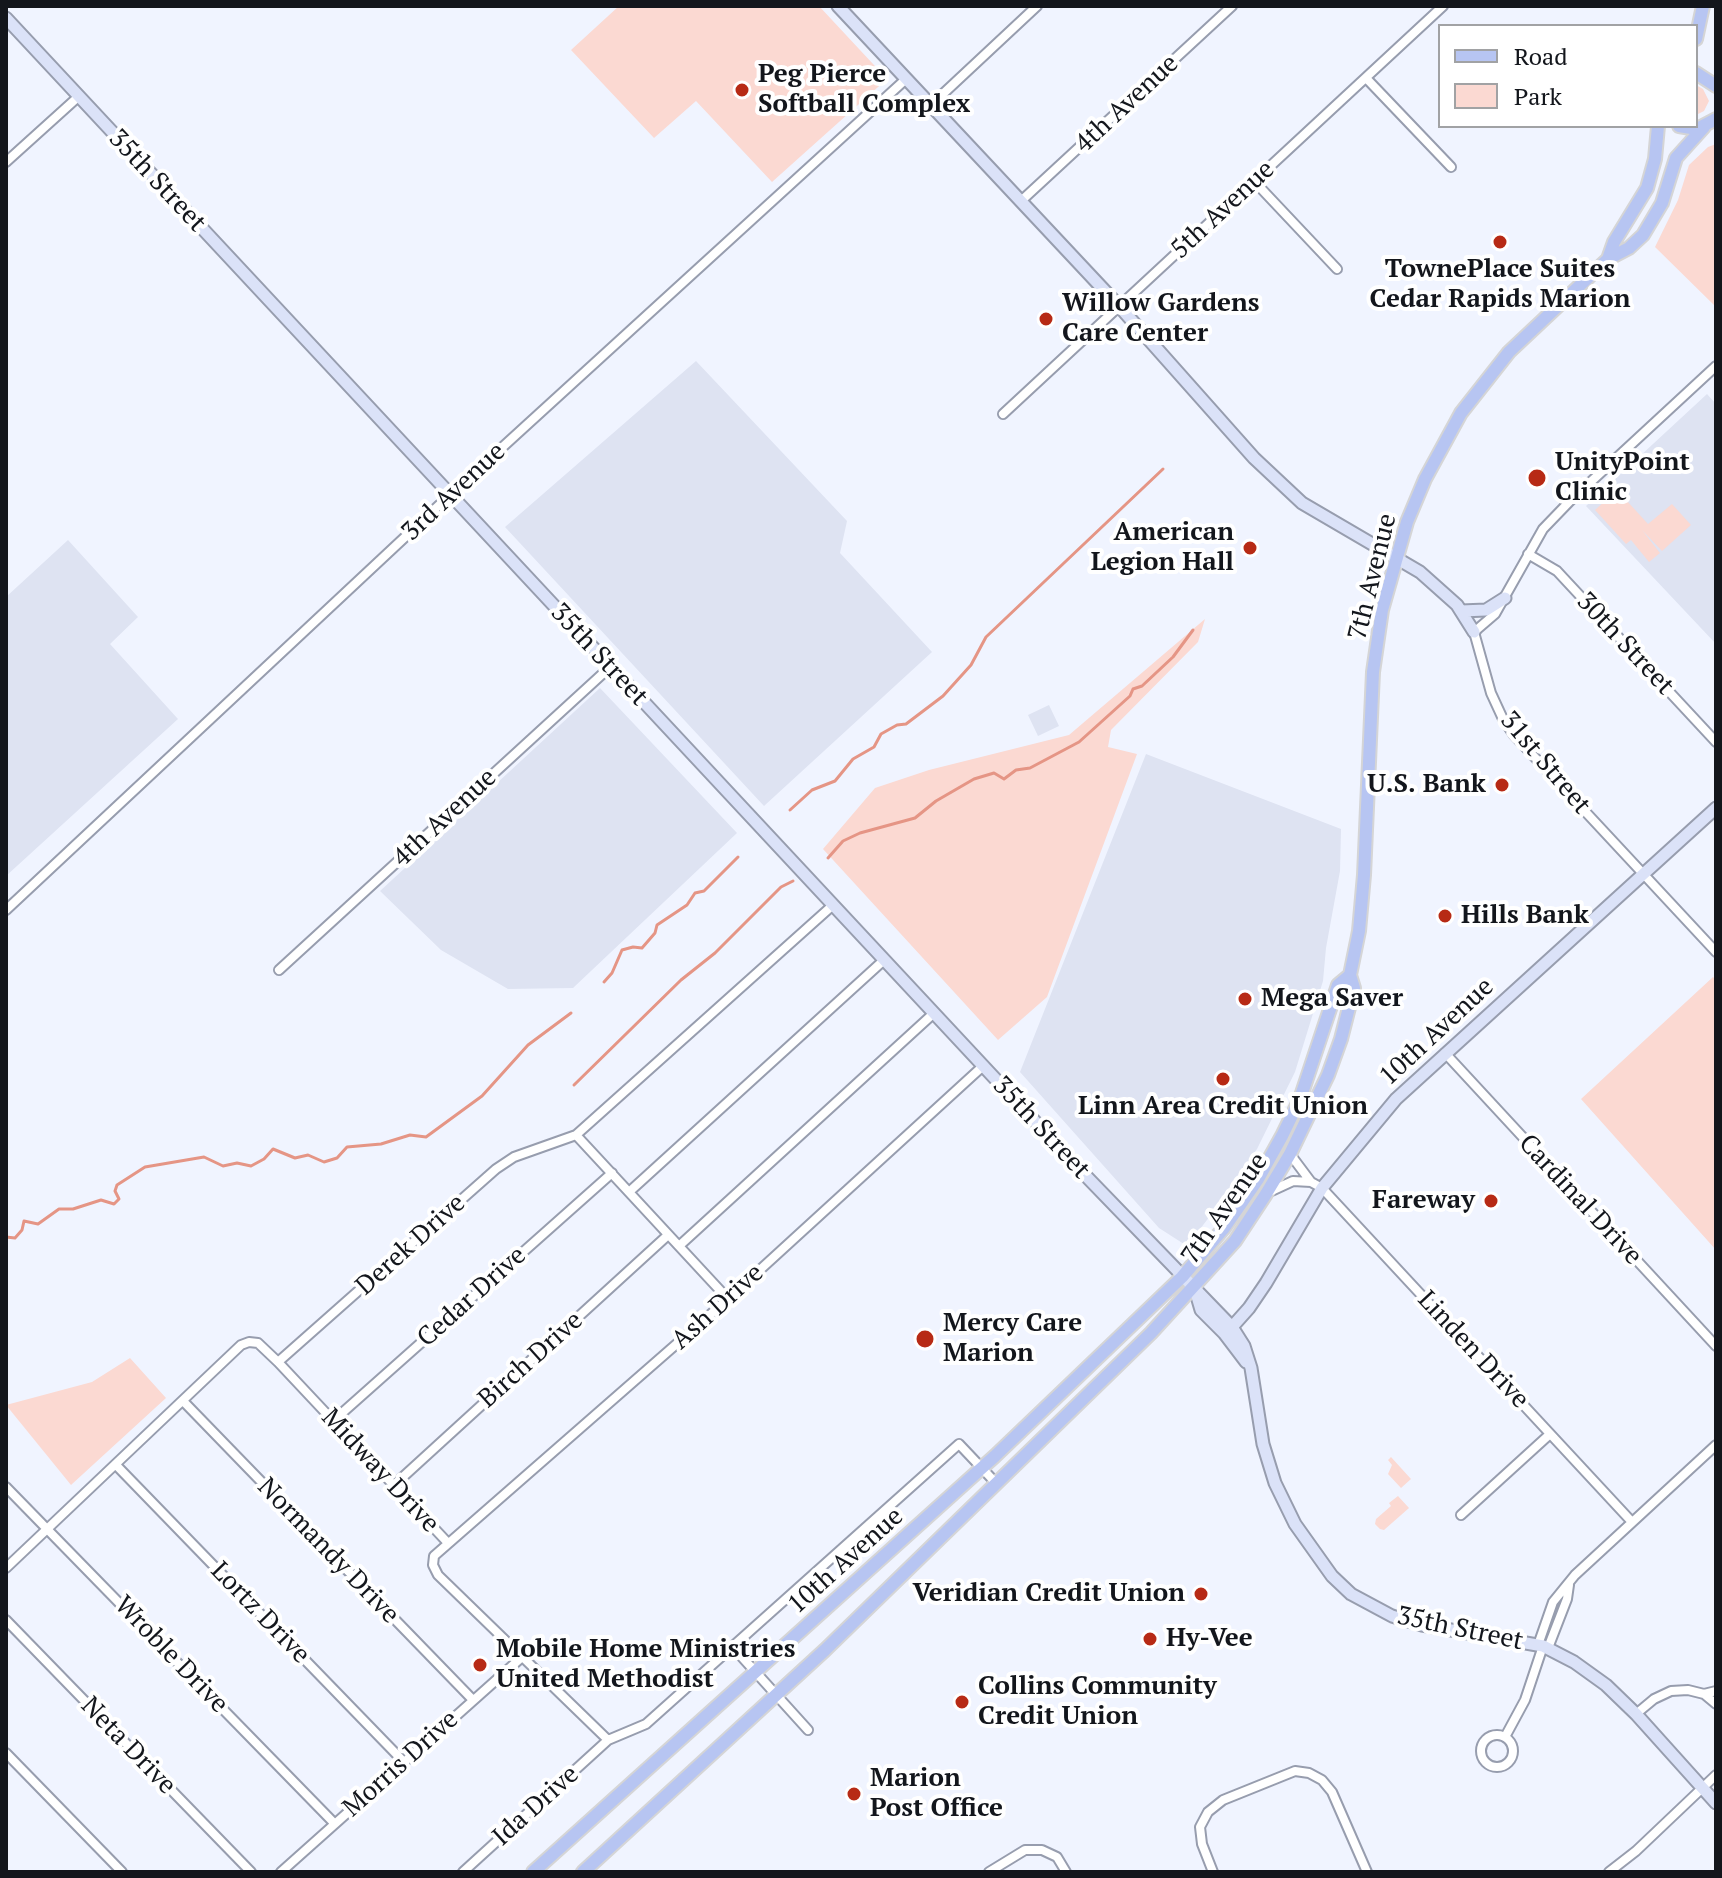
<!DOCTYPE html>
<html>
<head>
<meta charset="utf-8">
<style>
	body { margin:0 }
	#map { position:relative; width:1722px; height:1878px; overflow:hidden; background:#f0f4ff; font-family:"PT Serif",serif }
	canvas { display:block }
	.frame { position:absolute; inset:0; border:8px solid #13161c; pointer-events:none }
	.legend { position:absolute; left:1438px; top:24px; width:260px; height:104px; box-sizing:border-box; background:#fff; border:2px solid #a1a2a4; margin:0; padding:10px 14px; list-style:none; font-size:24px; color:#13161c }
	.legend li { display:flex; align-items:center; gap:16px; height:40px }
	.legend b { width:40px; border:2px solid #a1a2a4 }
</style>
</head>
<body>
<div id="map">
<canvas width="1722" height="1878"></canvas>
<div class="frame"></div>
<ul class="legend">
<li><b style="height:10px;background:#b7c5f2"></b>Road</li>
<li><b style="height:22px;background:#fbd9d2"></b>Park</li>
</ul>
</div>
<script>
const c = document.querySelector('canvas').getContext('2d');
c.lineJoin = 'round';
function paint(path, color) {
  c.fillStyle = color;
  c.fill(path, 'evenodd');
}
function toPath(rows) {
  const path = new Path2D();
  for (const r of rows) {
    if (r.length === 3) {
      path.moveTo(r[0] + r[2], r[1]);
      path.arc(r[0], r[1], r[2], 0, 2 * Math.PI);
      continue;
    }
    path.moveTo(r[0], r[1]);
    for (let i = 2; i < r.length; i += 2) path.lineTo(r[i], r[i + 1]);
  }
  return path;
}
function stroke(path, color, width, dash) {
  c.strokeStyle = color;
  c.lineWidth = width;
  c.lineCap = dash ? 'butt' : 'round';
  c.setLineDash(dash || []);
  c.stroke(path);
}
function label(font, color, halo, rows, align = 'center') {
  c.font = font + ' "PT Serif",serif';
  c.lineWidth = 8;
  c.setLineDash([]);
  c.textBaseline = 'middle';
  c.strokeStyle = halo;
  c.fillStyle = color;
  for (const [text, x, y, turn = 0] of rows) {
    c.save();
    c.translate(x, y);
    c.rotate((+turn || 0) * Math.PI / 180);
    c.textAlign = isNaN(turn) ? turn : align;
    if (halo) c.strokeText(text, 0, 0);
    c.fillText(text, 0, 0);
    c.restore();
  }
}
const built = toPath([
	[696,361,847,521,840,553,932,652,764,806,505,527],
	[1707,394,1716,404,1716,644,1586,506],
	[68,540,138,617,110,644,178,719,6,876,6,597],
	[600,688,737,833,573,988,508,989,441,950,380,891],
	[1049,705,1059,726,1038,736,1028,715],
	[1146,754,1341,829,1340,871,1326,948,1323,981,1295,1072,1257,1149,1230,1190,1187,1246,1159,1228,1020,1072]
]);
const green = toPath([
	[619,6,819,6,887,79,772,182,696,101,654,138,571,50],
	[1696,85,1703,89,1709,101,1704,111,1696,115],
	[1716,144,1716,307,1655,247,1678,200,1689,165,1708,147],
	[1617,490,1648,524,1672,504,1691,525,1662,551,1642,530,1660,553,1649,562,1631,540,1626,544,1595,510],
	[1205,619,1198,642,1111,730,1108,747,1137,754,1047,997,998,1040,823,849,875,788,929,770,1069,735],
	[1713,977,1716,980,1716,1250,1581,1099],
	[130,1358,166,1398,71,1485,6,1405,92,1382],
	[1391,1457,1411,1479,1401,1488,1388,1474,1392,1465,1388,1460],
	[1398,1496,1409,1508,1384,1530,1380,1529,1375,1524,1376,1519,1391,1506,1389,1503]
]);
const stream = toPath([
	[790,810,812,790,835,781,853,759,874,747,881,734,897,725,906,724,943,696,971,665,986,637,1163,469],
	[828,858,843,841,860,833,915,818,936,801,974,779,994,773,1004,779,1016,770,1030,768,1079,742,1130,696,1133,689,1142,686,1173,657,1193,630],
	[604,982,612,973,622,950,633,947,642,948,655,933,657,925,687,905,695,893,704,891,738,857],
	[574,1085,681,980,715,953,781,887,793,881],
	[6,1237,15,1238,22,1230,24,1221,38,1224,59,1209,73,1209,101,1200,114,1204,119,1199,115,1191,117,1185,145,1167,204,1157,223,1166,237,1163,251,1166,264,1159,273,1149,295,1158,308,1155,324,1162,337,1158,347,1147,381,1144,410,1135,426,1137,482,1096,528,1045,571,1013]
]);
const street = toPath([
	[1366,78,1451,167],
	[931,105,1037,6],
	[6,162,78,97],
	[1254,181,1337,269],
	[1021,201,1232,6],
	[1716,366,1570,501,1543,529,1495,614,1474,632,1491,693,1503,719,1514,735,1716,952],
	[1003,414,1443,6],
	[1528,554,1557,571,1716,742],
	[6,910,450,495,906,79],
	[279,970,610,667],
	[1445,1053,1716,1346],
	[576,1135,728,1299],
	[1290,1154,1311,1182,1322,1188,1632,1522],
	[629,1192,884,960],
	[1267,1193,1293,1181,1311,1182],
	[679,1246,934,1013],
	[278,1362,496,1169,514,1157,576,1135,833,905],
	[184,1402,473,1700],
	[333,1421,612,1173],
	[116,1465,404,1762],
	[393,1486,668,1235],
	[6,1487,335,1824],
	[1461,1515,1550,1434],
	[6,1568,241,1345,249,1342,258,1343,278,1362,448,1543],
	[6,1620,251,1872],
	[1538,1645,1553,1602,1575,1575,1716,1445],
	[732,1646,808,1730],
	[1548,1648,1567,1599,1569,1585],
	[1704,1694,1716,1704],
	[1636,1714,1654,1699,1671,1691,1688,1690,1704,1694,1716,1691],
	[1497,1751,16],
	[1505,1737,1525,1700,1543,1646],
	[608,1740,438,1575,433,1565,434,1556,728,1299,983,1066],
	[6,1753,122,1872],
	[281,1872,522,1657],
	[463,1872,608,1740,646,1724,959,1444,995,1482],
	[989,1872,1025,1850,1042,1850,1057,1857,1066,1872],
	[1213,1872,1202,1844,1200,1827,1208,1812,1223,1800,1295,1771,1309,1773,1322,1780,1332,1792,1367,1872],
	[1609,1872,1636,1851,1716,1775]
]);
const secondary = toPath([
	[838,6,1119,306,1254,458,1302,503,1420,572,1457,605,1474,632],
	[6,18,1084,1174,1232,1327,1244,1346,1251,1368,1263,1444,1275,1483,1295,1524,1332,1576,1351,1594,1392,1616,1422,1625,1543,1646,1574,1662,1606,1685,1636,1714,1716,1803],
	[1461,611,1486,610,1505,598],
	[1196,1293,1201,1310,1224,1333,1246,1362],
	[1232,1327,1249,1308,1266,1283,1322,1188,1396,1099,1716,808]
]);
const primary = toPath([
	[1696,39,1703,6],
	[1696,73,1716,86],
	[1679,126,1697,129,1716,119],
	[1608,259,1614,242,1647,188,1655,159,1658,126],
	[533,1872,995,1456,1182,1277,1224,1228,1258,1179,1282,1136,1300,1099,1338,985,1350,975],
	[583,1872,825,1650,1151,1333,1235,1241,1266,1194,1290,1154,1328,1075,1341,1039,1354,988,1350,975,1359,931,1364,875,1373,672,1382,610,1407,522,1425,479,1461,413,1509,352,1608,259,1629,248,1643,235,1662,203,1676,158,1704,127]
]);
const markers = [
	[742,90,8,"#b72a15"],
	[1500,242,8,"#b72a15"],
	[1046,319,8,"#b72a15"],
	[1537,478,10,"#b72a15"],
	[1250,548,8,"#b72a15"],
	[1502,785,8,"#b72a15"],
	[1445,916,8,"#b72a15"],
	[1245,999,8,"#b72a15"],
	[1223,1079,8,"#b72a15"],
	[1491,1201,8,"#b72a15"],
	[925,1339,10,"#b72a15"],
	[1201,1594,8,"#b72a15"],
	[1150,1639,8,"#b72a15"],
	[480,1665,8,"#b72a15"],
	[962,1702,8,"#b72a15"],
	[854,1794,8,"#b72a15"]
];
const poiNames = [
	["Peg Pierce",758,75],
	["Softball Complex",758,105],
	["TownePlace Suites",1500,270,"center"],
	["Cedar Rapids Marion",1500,300,"center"],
	["Willow Gardens",1062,304],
	["Care Center",1062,334],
	["UnityPoint",1555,463],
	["Clinic",1555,493],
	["American",1234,533,"right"],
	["Legion Hall",1234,563,"right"],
	["U.S. Bank",1486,785,"right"],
	["Hills Bank",1461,916],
	["Mega Saver",1261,999],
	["Linn Area Credit Union",1223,1107,"center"],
	["Fareway",1475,1201,"right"],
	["Mercy Care",943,1324],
	["Marion",943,1354],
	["Veridian Credit Union",1185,1594,"right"],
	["Hy-Vee",1166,1639],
	["Mobile Home Ministries",496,1650],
	["United Methodist",496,1680],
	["Collins Community",978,1687],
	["Credit Union",978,1717],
	["Marion",870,1779],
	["Post Office",870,1809]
];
const streetNames = [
	["4th Avenue",1127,104,-43],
	["35th Street",157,181,47],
	["5th Avenue",1223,210,-43],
	["3rd Avenue",454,492,-43],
	["7th Avenue",1373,577,-76],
	["30th Street",1625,644,47],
	["35th Street",599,655,47],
	["31st Street",1545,763,50],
	["4th Avenue",445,818,-43],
	["10th Avenue",1437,1032,-43],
	["35th Street",1041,1128,47],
	["Cardinal Drive",1580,1200,47],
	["7th Avenue",1225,1209,-55],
	["Derek Drive",411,1245,-42],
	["Cedar Drive",472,1297,-42],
	["Ash Drive",718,1307,-42],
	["Linden Drive",1473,1350,47],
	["Birch Drive",531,1360,-42],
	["Midway Drive",380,1471,47],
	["Normandy Drive",328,1551,46],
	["10th Avenue",846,1561,-42],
	["Lortz Drive",260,1613,46],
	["35th Street",1460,1629,12],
	["Wroble Drive",171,1655,46],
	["Neta Drive",128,1746,46],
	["Morris Drive",401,1764,-42],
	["Ida Drive",536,1806,-42]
];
paint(built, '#dee3f2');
paint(green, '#fbd9d2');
stroke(stream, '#e59585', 3);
stroke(street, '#979dae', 12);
stroke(secondary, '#979dae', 15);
stroke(primary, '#d5d5d6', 16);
stroke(street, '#fff', 8);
stroke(secondary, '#dbe2f8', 11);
stroke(primary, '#b7c5f2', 12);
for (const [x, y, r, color] of markers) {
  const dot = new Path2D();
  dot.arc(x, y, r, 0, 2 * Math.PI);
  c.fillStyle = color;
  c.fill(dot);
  stroke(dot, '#fff', 3);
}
label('bold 26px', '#13161c', '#fff', poiNames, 'left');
label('26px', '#13161c', '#fff', streetNames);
</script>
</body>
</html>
